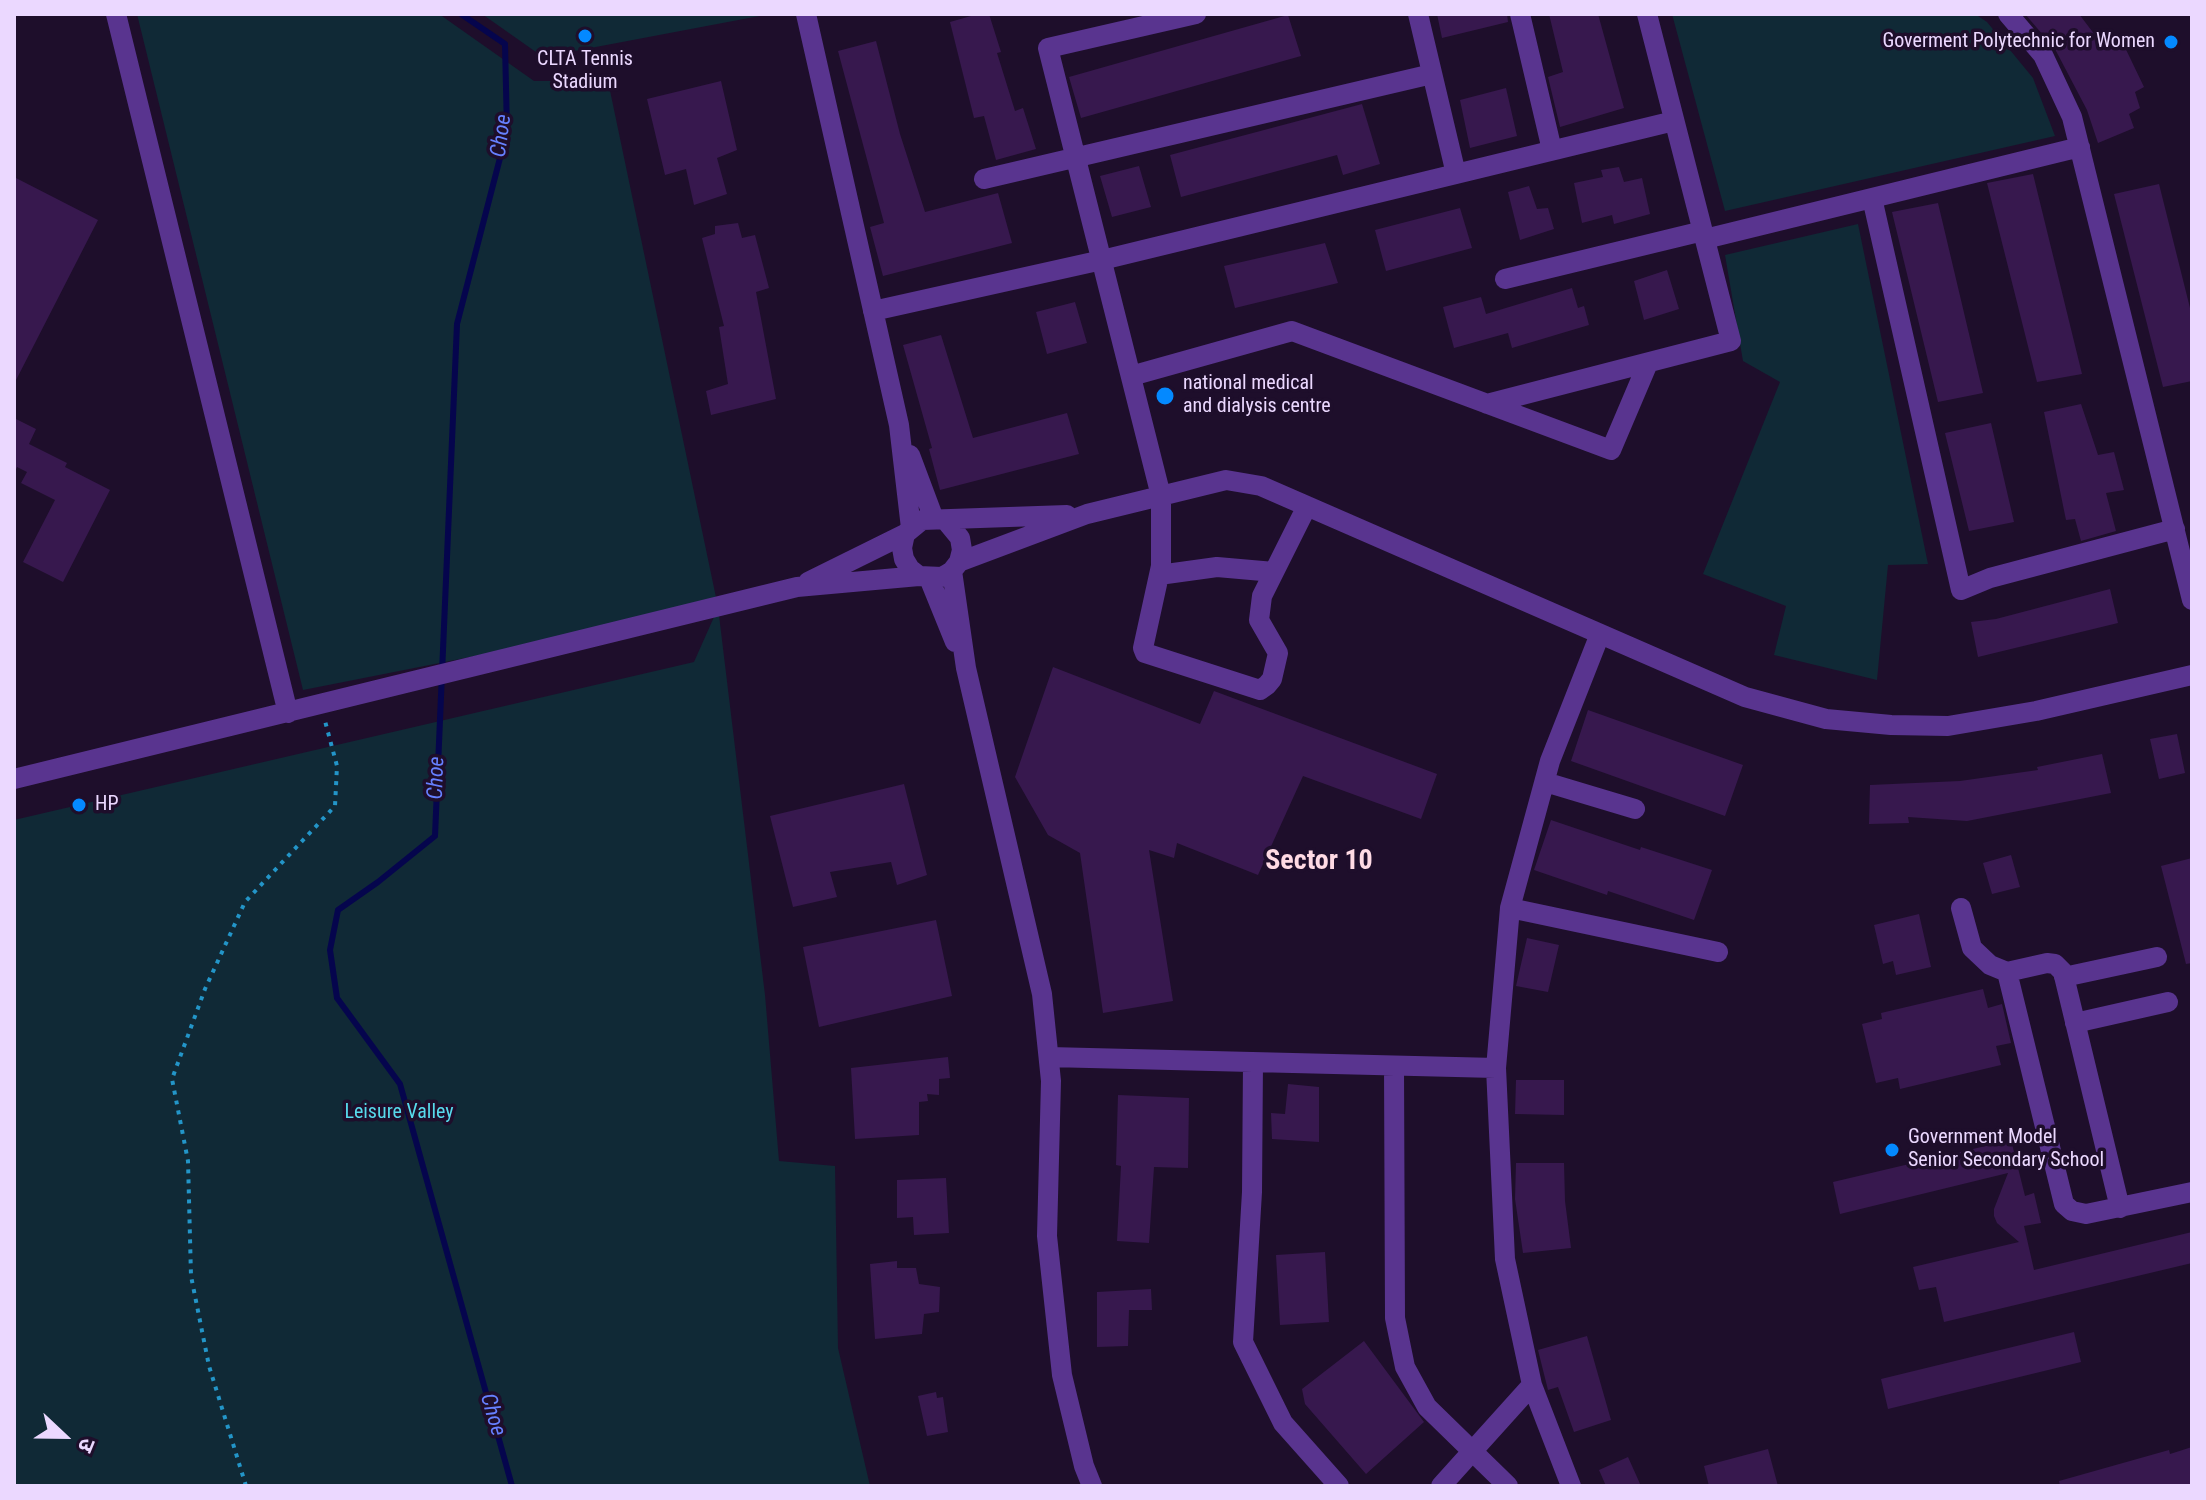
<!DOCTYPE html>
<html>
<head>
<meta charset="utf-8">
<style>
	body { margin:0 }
	#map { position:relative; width:2206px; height:1500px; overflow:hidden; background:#1e0e2b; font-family:"Roboto Condensed","Noto Sans Devanagari",sans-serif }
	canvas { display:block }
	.frame { position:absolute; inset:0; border:16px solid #ebd8ff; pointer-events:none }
	.north { position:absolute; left:24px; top:1396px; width:80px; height:80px; -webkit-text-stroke:6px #1e0e2b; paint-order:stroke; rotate:112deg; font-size:22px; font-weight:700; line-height:32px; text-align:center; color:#ebd8ff }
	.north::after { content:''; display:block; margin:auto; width:28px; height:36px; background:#ebd8ff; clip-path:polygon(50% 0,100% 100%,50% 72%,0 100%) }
</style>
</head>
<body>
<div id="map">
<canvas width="2206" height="1500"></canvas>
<div class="frame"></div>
<div class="north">उ</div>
</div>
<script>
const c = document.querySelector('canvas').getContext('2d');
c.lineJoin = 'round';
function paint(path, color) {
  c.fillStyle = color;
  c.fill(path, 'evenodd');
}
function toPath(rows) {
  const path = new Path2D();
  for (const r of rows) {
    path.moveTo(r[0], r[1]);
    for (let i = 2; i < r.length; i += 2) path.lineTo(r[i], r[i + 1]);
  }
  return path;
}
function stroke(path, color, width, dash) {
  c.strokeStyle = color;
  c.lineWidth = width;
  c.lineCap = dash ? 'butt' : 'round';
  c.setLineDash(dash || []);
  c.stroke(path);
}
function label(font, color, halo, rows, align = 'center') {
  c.font = font + ' "Roboto Condensed",sans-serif';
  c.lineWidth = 7;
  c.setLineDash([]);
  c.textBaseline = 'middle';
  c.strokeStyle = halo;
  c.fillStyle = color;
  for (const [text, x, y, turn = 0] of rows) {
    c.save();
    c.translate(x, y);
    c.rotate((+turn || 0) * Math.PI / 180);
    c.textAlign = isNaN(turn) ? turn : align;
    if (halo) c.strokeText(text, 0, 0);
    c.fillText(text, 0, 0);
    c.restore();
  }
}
const green = toPath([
	[137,14,439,14,534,81,608,81,718,607,765,995,779,1161,835,1166,838,1348,870,1486,14,1486,14,820,694,662,718,608,303,690],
	[482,14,770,14,543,57],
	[1672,14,1975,14,1987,22,2033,78,2055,136,1725,211],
	[1858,224,1928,564,1888,565,1877,680,1774,655,1786,606,1703,574,1780,382,1743,361,1725,255]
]);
const stream = toPath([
	[461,14,505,44,507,131,457,324,435,836,378,882,338,910,330,950,337,998,400,1084,512,1486]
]);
const building = toPath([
	[978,14,989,14,1001,52,997,53,1015,111,1023,108,1036,149,996,160,984,116,974,118,950,22],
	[1437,14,1507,14,1508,22,1442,38],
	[1549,14,1598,14,1624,108,1560,127,1548,77,1563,72],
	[2025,14,2079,14,2101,43,2119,35,2144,87,2135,92,2140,108,2129,114,2134,128,2098,143,2087,110,2055,49],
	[1288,15,1301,56,1081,118,1069,77],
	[876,41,900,134,925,212,998,193,1012,243,883,276,870,227,884,223,838,51],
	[721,81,737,150,717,158,727,194,694,205,686,169,665,175,647,99],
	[1506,88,1517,136,1470,148,1460,100],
	[1362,104,1380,164,1343,175,1337,155,1181,197,1170,155],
	[1139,166,1151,207,1112,217,1100,176],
	[1619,167,1624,182,1642,178,1650,214,1614,224,1612,215,1582,223,1574,183,1603,177,1601,170],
	[2033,174,2082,374,2037,382,1987,183],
	[14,177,98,220,14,384],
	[2159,184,2192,316,2192,381,2163,387,2114,194],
	[1529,186,1537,209,1548,208,1554,229,1520,240,1508,192],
	[1938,203,1983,393,1938,402,1892,212],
	[1460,208,1472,248,1386,271,1375,230],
	[738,223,742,238,755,235,769,288,756,292,776,399,711,415,706,391,728,384,719,327,724,326,702,238,715,234,715,226],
	[1325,243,1338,283,1235,308,1224,266],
	[1667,270,1679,309,1644,320,1634,281],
	[1572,288,1578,308,1584,306,1589,325,1512,348,1508,333,1454,348,1443,307,1481,297,1486,314],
	[1075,302,1087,343,1047,354,1036,312],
	[941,335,973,438,1067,413,1079,454,940,490,929,449,932,448,903,345],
	[2081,404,2098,455,2114,452,2124,490,2106,493,2116,531,2081,541,2075,519,2066,520,2044,412],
	[14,418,36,429,29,444,67,463,65,467,110,490,63,582,23,562,55,500,21,483,27,472,17,467,14,474],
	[1991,423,2014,522,1969,531,1945,433],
	[2110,589,2118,623,1978,657,1971,622,1996,619],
	[1053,667,1200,724,1214,691,1437,774,1421,819,1303,776,1258,875,1177,843,1174,858,1149,850,1173,1001,1103,1013,1080,853,1048,835,1015,777],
	[1588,710,1743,765,1725,816,1571,761],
	[2177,734,2185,773,2159,779,2150,739],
	[2102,754,2111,793,1967,821,1908,817,1909,823,1869,824,1870,785,1960,781,2038,770,2037,767],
	[904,784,927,875,897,885,891,862,830,872,837,897,793,907,770,816],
	[1551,820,1640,850,1641,847,1712,870,1694,920,1608,891,1607,895,1534,870],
	[2011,855,2020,887,1992,894,1983,863],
	[2192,858,2192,963,2186,964,2161,866],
	[1919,914,1931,967,1896,975,1893,961,1883,964,1874,925],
	[936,920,952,996,819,1027,803,947],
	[1527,938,1559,945,1548,992,1516,986],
	[1983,989,1988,1008,2002,1004,2011,1043,1996,1046,2001,1065,1900,1089,1898,1078,1876,1083,1862,1024,1882,1019,1881,1013],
	[948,1057,950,1078,939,1079,939,1095,927,1094,928,1101,919,1102,919,1135,855,1139,851,1068],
	[1516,1080,1564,1080,1564,1115,1515,1114],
	[1288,1084,1319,1087,1319,1142,1272,1139,1271,1113,1285,1114],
	[1118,1095,1189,1098,1188,1168,1154,1167,1149,1243,1117,1241,1121,1166,1116,1165],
	[2011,1140,2025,1196,2034,1193,2041,1223,2024,1226,2034,1270,2192,1232,2192,1263,1944,1322,1936,1287,1919,1290,1913,1267,2019,1242,1997,1223,1994,1216,1994,1209,2008,1173,1840,1214,1833,1182],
	[1516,1163,1564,1163,1565,1201,1571,1248,1523,1253,1515,1199],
	[946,1178,949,1233,914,1235,913,1217,897,1218,897,1180],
	[1325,1252,1329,1322,1280,1325,1276,1255],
	[897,1261,897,1268,916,1268,919,1284,940,1287,939,1312,924,1314,922,1334,875,1339,870,1264],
	[1151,1289,1152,1310,1129,1310,1128,1346,1097,1347,1097,1292],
	[2074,1332,2081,1362,1888,1409,1881,1379],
	[1587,1336,1611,1420,1574,1432,1558,1387,1548,1390,1538,1350],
	[1364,1341,1424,1422,1366,1474,1305,1404,1302,1389],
	[936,1392,937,1398,943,1397,948,1432,927,1436,918,1396],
	[2192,1447,2192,1486,2060,1486,2059,1481,2169,1450,2170,1454],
	[1768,1449,1778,1486,1709,1486,1704,1466],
	[1628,1457,1641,1486,1606,1486,1599,1470]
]);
const path = toPath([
	[246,1486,209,1366,191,1276,188,1161,172,1079,205,989,245,902,335,806,337,766,325,721]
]);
const minor = toPath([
	[116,14,288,713],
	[806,14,899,425,911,528],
	[1196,14,1048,48,1161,496,1161,566,1143,648,1145,653,1260,690,1267,685,1272,679,1278,653,1259,620,1262,596,1307,506],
	[1418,14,1456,174],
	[1520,14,1552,150],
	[2008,14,2043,55,2072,117,2192,600],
	[984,179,1432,74],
	[1872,198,1961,590,1990,578,2175,529],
	[1705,239,2080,147],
	[1505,279,1703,231],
	[873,311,1102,260,1674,121],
	[1131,376,1292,331,1611,450,1648,363],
	[1487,404,1731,341,1647,14],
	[910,455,934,519],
	[905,534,902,548,904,559,910,569,919,576],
	[959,562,1087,514,1226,480,1261,486,1745,697,1826,719,1891,725,1948,726,2036,711,2192,675],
	[952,571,966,668,1042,994,1051,1081,1047,1236,1062,1375,1084,1466,1092,1486],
	[1159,575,1217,567,1274,572],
	[929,578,955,642],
	[808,582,905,534,922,520,1067,515],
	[14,779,797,587,919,576,942,577,952,571,959,562,962,550,960,538,946,521],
	[1545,782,1635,809],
	[1510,908,1718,952],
	[1961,908,1972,948,1990,965,2007,972,2047,963,2055,964,2063,972,2120,1208],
	[2007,972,2064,1204,2072,1211,2086,1214,2192,1192],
	[2064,977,2157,957],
	[2075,1023,2168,1002],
	[1049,1057,1496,1068],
	[1253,1062,1252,1192,1243,1342,1283,1423,1339,1486],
	[1394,1066,1395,1318,1405,1367,1427,1407,1508,1486],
	[1441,1486,1532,1385],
	[1571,1486,1532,1385,1505,1259,1496,1068,1510,908,1550,761,1600,634]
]);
const markers = [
	[585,36,8,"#0489ff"],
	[2171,42,8,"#0489ff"],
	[1165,396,10,"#0489ff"],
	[79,805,8,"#0489ff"],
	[1892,1150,8,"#0489ff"]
];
const poiNames = [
	["Goverment Polytechnic for Women",2155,42,"right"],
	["CLTA Tennis",585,60,"center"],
	["Stadium",585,83,"center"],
	["national medical",1183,384],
	["and dialysis centre",1183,407],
	["HP",95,805],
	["Government Model",1908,1138],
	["Senior Secondary School",1908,1161]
];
const parkNames = [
	["Leisure Valley",399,1113]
];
const waterNames = [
	["Choe",502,136,-82],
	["Choe",437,778,-88],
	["Choe",492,1415,74]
];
const districtNames = [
	["Sector 10",1319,862]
];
paint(green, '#102936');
stroke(stream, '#05054d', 6);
paint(building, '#37184e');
stroke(path, '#2395c8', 4, [4, 6]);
stroke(minor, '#59348f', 20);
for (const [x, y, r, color] of markers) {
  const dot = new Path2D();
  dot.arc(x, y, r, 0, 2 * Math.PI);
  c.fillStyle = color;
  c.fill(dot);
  stroke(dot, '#1e0e2b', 3);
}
label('20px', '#ebd8ff', '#1e0e2b', poiNames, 'left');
label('20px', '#57daec', '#1e0e2b', parkNames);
label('italic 22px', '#6680ff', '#1e0e2b', waterNames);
label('bold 28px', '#ffdae4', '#1e0e2b', districtNames);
</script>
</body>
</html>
